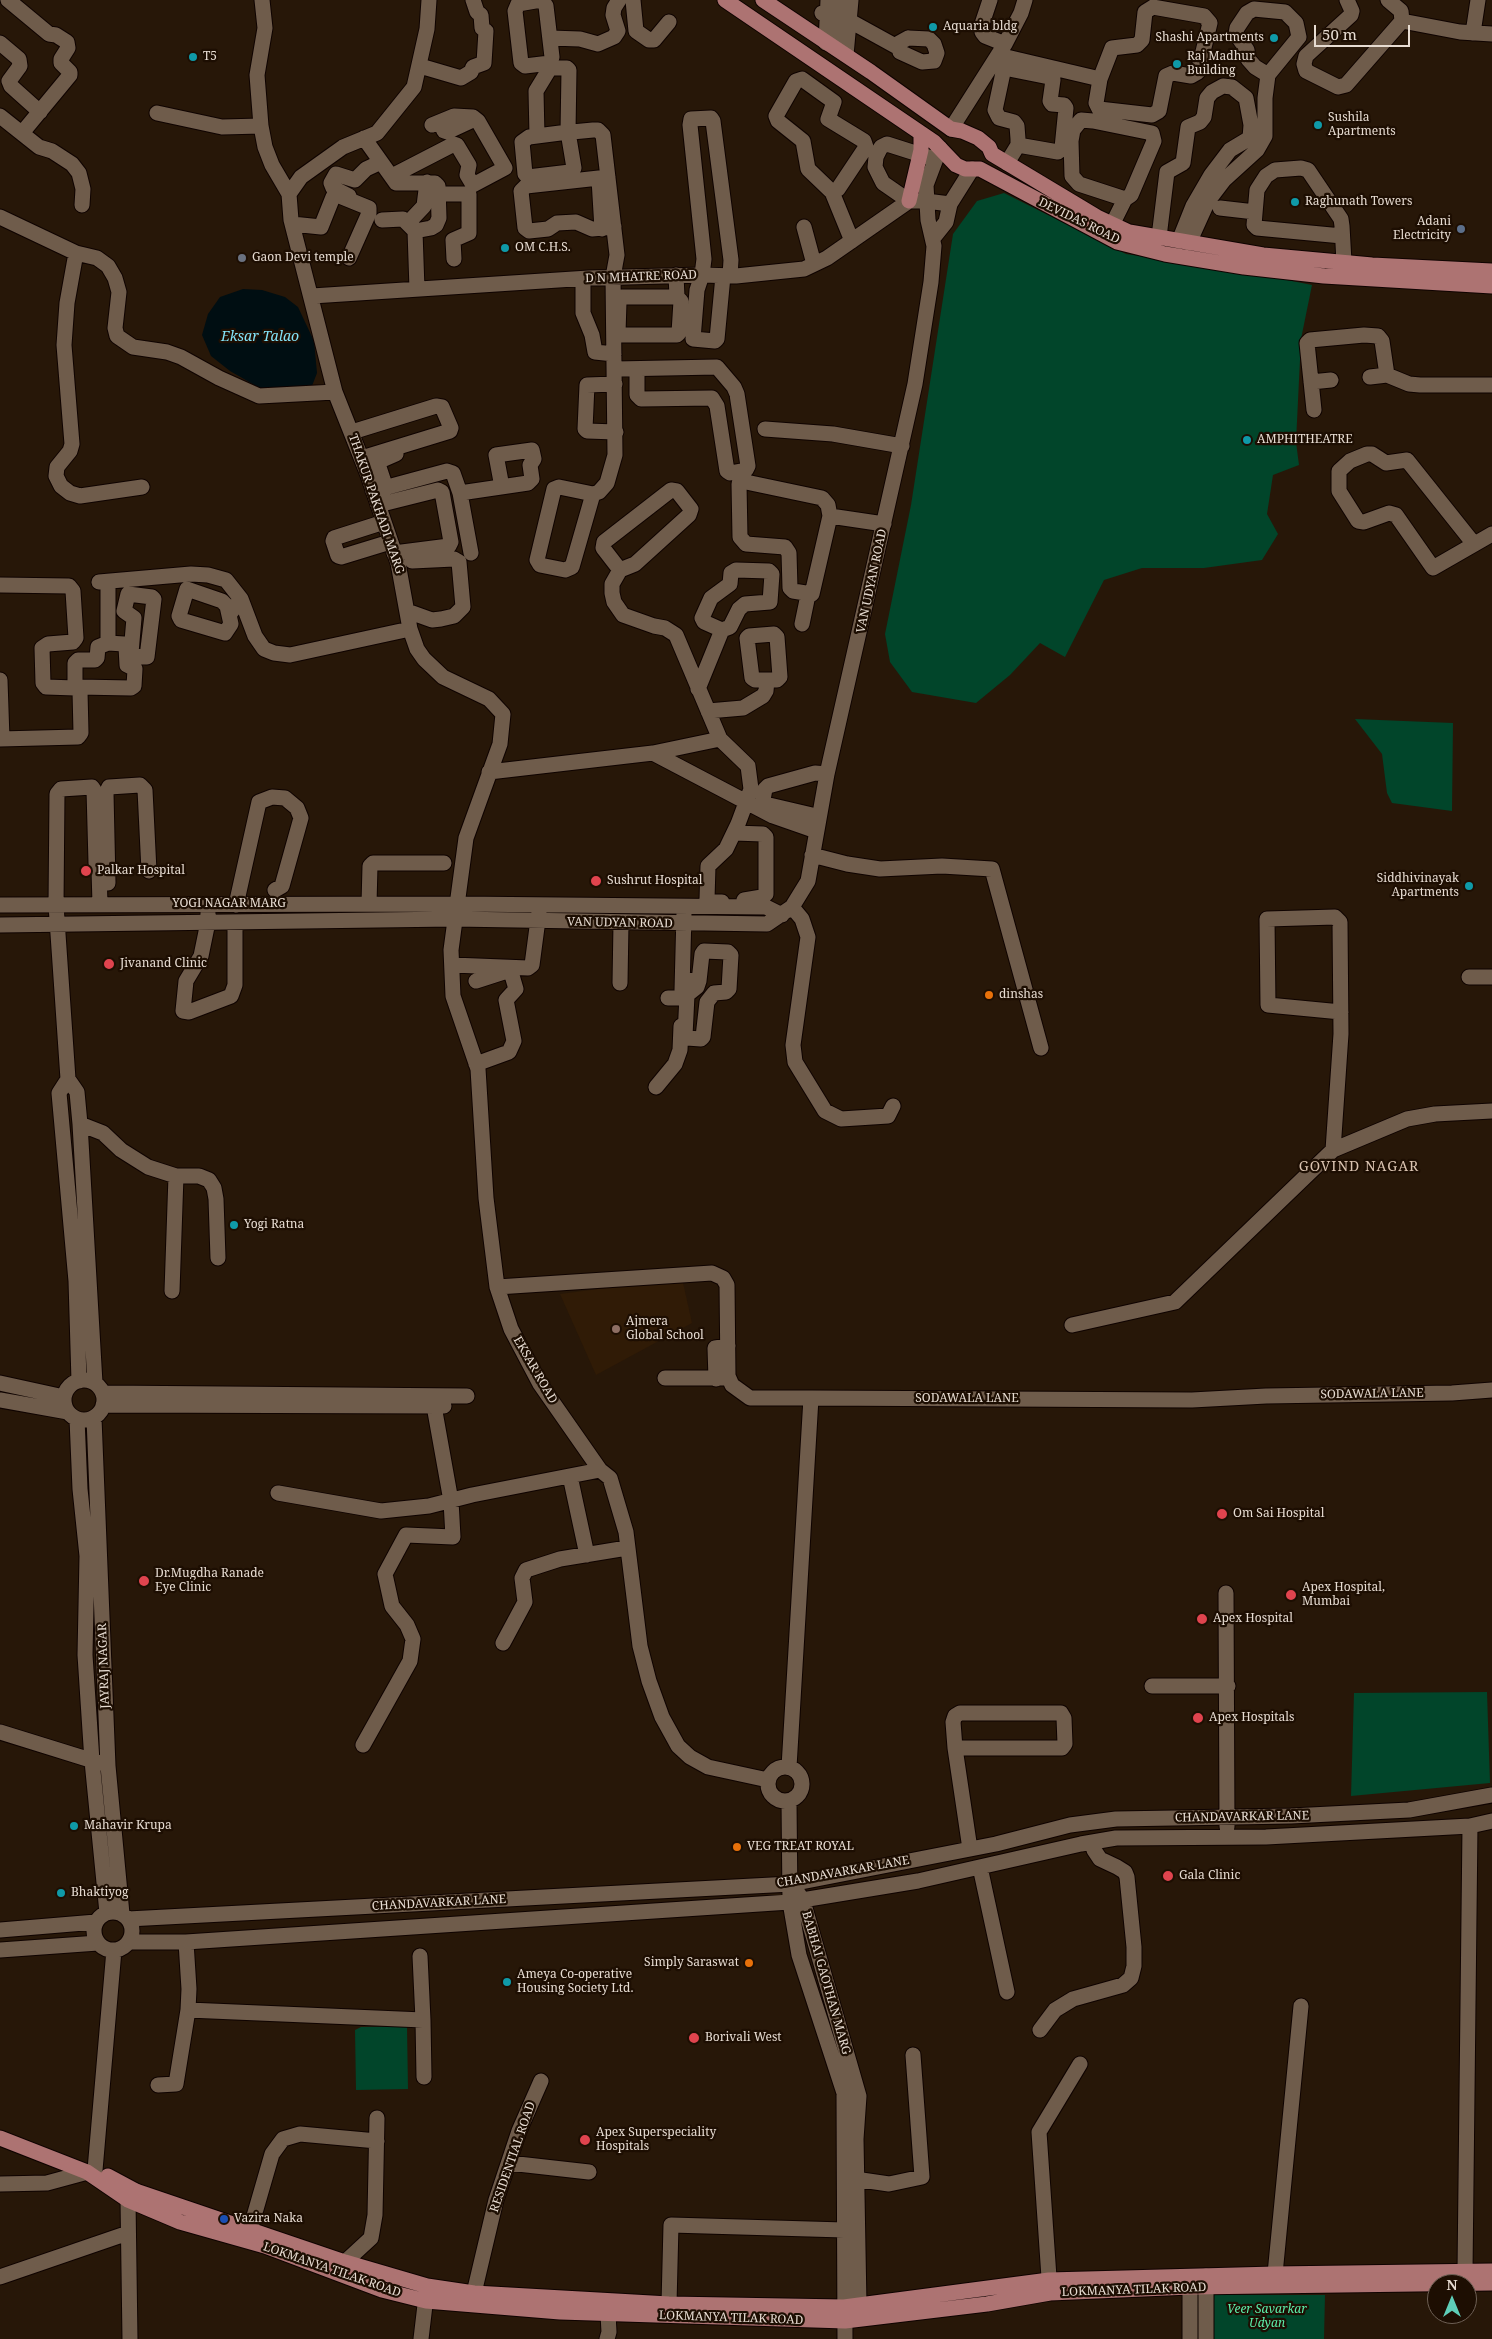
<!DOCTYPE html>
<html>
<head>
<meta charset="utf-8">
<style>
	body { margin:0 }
	#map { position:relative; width:1492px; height:2339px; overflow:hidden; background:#271708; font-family:"Noto Serif",serif }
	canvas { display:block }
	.north { position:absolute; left:1427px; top:2274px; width:50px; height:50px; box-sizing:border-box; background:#1d0e02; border:1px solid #6e6055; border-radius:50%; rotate:0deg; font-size:14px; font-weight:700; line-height:20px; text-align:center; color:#e7dcd2 }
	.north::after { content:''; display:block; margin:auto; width:18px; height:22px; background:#5eceb8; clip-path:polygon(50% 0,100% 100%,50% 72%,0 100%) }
	.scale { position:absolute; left:1314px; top:25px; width:96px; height:22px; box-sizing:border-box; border:2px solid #e7dcd2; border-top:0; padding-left:6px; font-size:15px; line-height:18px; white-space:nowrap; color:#e7dcd2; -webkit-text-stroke:4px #1d0e02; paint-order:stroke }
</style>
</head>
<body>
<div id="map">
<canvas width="1492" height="2339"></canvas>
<div class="north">N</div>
<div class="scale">50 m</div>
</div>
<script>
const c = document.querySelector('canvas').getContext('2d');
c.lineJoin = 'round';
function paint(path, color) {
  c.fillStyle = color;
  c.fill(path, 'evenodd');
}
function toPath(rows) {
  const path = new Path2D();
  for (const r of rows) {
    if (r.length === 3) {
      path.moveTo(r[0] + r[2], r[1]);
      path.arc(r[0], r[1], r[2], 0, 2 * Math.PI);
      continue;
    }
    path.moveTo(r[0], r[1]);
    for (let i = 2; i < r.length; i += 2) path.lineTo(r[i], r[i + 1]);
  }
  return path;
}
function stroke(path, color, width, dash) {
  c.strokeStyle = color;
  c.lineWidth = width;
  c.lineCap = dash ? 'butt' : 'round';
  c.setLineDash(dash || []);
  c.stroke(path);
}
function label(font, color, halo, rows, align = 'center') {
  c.font = font + ' "Noto Serif",serif';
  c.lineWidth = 4.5;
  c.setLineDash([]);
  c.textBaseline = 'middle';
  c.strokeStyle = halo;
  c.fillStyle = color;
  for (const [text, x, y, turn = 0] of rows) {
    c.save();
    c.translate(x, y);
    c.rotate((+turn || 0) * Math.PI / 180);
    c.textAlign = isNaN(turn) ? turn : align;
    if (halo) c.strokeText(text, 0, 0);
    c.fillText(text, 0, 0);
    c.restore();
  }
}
const built = toPath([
	[682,1278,692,1323,596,1375,560,1294]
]);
const green = toPath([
	[1004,193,1126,254,1242,271,1312,285,1301,339,1296,442,1299,465,1273,475,1267,514,1278,534,1262,560,1204,568,1142,568,1104,580,1065,657,1040,643,1010,675,976,703,912,692,890,662,885,634,911,505,953,234,977,201],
	[1355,719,1453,723,1452,811,1392,803,1387,793,1382,754],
	[1487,1692,1490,1783,1351,1796,1354,1693],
	[407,2026,408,2089,356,2090,355,2030,361,2027],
	[1210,2295,1325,2295,1324,2339,1210,2339]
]);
const water = toPath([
	[243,289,262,290,285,297,298,307,314,341,317,373,312,386,263,390,230,371,211,356,202,335,208,314,220,297]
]);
const minor = toPath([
	[8,0,49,34,56,35,67,42,68,48,61,59,61,63,70,72,70,75,22,133],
	[262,0,265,28,257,75,261,126,265,147,272,165,289,194],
	[429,0,427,29,414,87,377,133,343,147,301,177,289,194,291,220,335,392,368,475,398,563,410,629,417,649,424,659,443,677,489,699,503,714,500,744,466,838,451,950,453,996,478,1069,486,1198,497,1287,511,1329,540,1384,600,1470,610,1478,626,1532,640,1646,649,1681,662,1717,678,1746,690,1757,708,1767,768,1780],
	[541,0,518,4,515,11,521,63,525,66,550,63,552,57,546,6,542,0],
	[633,0,636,31,649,40,654,40,669,22],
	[990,0,982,24,982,32,985,36,1005,44],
	[1347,0,1352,11,1351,15,1306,56,1304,64,1306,71,1338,87,1346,85,1402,21,1401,11,1388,0],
	[822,13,839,15,899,48],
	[1402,21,1460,32,1492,34],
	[1473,33,1478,0],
	[550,38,580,39,598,44,614,37,618,31,613,15,614,8,619,0],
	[908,38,929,39,934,44,937,53,934,61,922,62,900,52,899,43,908,38],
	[0,43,19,59,20,66,9,81,11,86,40,112],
	[826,43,828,0],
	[837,49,839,0],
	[846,55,851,0],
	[998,55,1100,79,1096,103,1099,109,1152,115,1159,111,1166,76,1173,73,1191,76,1198,72,1210,23,1204,16,1153,7,1145,12,1142,40,1137,45,1112,48,1100,79],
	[420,66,461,78,471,72,473,67,484,63,486,31,482,28,481,15,477,12,473,0],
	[157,113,222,127,261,126],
	[0,116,39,147,52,151,72,164,79,173,83,189,82,205],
	[440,122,444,131,447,132,475,119],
	[951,129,1005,44,1021,13,1025,0],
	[537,136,536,91,550,68,567,68,569,70,568,132,574,168,570,172,528,177,525,174,522,142,529,137,568,132,572,132,593,130,598,130,603,135,617,255,613,277,615,455,607,483,599,492,593,494,559,487,554,489,537,560,540,565,565,570,572,567,593,494],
	[364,138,396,183,435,183,438,186,439,218,436,225,431,228,415,231],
	[1007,163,1018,145,1018,139,1017,126,1014,122,999,118,995,110,1004,68,1049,77,1053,80,1050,101,1052,104,1064,105,1066,108,1062,148,1058,152,1018,145],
	[392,176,454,144,457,145,469,165,467,175,473,185,505,168,478,121,473,117,454,116,432,125],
	[608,177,526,186,521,191,525,228,529,231,548,229,557,223,576,222,592,229,614,227],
	[599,179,602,229],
	[832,192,838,189,866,147,864,141,828,119,834,102,802,79,796,81,776,116,778,121,803,141,808,169,832,192,852,241],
	[438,194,469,194,469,233,453,240,454,259],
	[349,196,333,188,331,183,336,174,355,180,366,169,381,162],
	[909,201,883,183,875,167,876,157,881,147,887,144,931,158],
	[1220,208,1255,212],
	[0,217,76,253,97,258,108,266,115,278,119,292,115,328,117,336,133,347,167,352,181,357,219,378,259,396,335,392],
	[382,220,403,219,415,231,417,289],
	[408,223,424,206,427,182],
	[292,224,321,227,333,197,337,195,369,208,369,213,349,258],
	[1112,225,1125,199,1131,195,1154,141,1152,133,1093,121,1081,120,1073,130,1071,141,1072,176,1079,184,1125,199],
	[804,227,814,264],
	[1342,236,1257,228,1254,225,1257,190,1266,176,1275,170,1301,168,1308,170,1341,219,1342,226,1344,262],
	[934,237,946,222,950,204,972,169],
	[1159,237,1167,172,1183,163,1188,127,1200,122,1204,117,1207,98,1212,92,1223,86,1232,87,1246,98,1251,125,1250,138,1230,150,1211,175,1193,206,1179,241],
	[1189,243,1208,201,1224,180,1257,150,1265,136,1265,98,1268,75,1299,37,1296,23,1285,12,1254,9,1247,13,1237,28,1236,34,1247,50,1248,59,1255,67,1268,75],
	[76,253,67,303,64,345,72,444,70,451,57,467,56,476,61,486,70,493,80,496,142,487],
	[676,275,677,297,681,301,679,333,677,335,622,335,618,333,619,302,622,297,677,297],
	[723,276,717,339,715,341,693,339,697,290,702,275,704,259,690,125,691,119,711,118,713,121,731,260,730,276],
	[583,279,583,313,592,335,595,352,614,354],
	[312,296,589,278,702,275,736,276,804,269,827,258,909,201,926,201,950,204],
	[615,369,717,367,734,387,737,394,748,466,746,470,730,473,727,471,717,406,712,398,641,399,637,395,637,369],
	[1370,377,1387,375],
	[1311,382,1331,380],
	[615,384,587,385,585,429,587,431,616,432],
	[1314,410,1307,343,1310,340,1364,335,1378,336,1382,341,1387,375,1409,384,1420,385,1492,385],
	[765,429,833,434,902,446],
	[352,432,436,406,442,407,451,428,450,431,362,458],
	[386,488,378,464,380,461,396,454],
	[373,491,447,471,453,473,460,493,471,553],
	[460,493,528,483,532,479,530,465,534,459,532,450,496,455,502,487],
	[378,505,438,490,442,492,451,542,449,546,394,553],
	[830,516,812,594,793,591,790,588,789,553,785,547,746,544,740,537,739,484,746,482,822,498,828,505,830,516,884,524],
	[384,522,334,538,333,541,338,556,341,557,390,542],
	[1474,544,1407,460,1386,463,1372,454,1367,454,1350,461,1339,471,1339,491,1358,521,1364,522,1389,513,1396,515,1433,568,1492,534],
	[99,582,191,574,208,575,226,580,241,599,255,636,264,649,274,653,290,655,410,629],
	[0,585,69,586,73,591,76,638,73,642,48,644,42,648,43,683,46,687,75,688,80,691,81,733,78,737,0,739],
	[128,594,152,597,154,599,147,657,133,656,131,653,134,618,124,611,128,594],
	[407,611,432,620,441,619,454,616,463,607,459,562,454,559,412,561],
	[229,615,227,606,222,601,187,589,179,616,181,620,225,633,231,624,229,615,241,599],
	[802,624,808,595],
	[108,643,124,644,126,647,127,665,135,669,134,686,131,688,79,687,75,685,75,663,78,660,95,660,97,658,98,647,108,643,108,582],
	[0,680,2,739],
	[698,689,722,630,730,627,739,609,745,604,770,602,772,574,769,571,736,570,731,573,730,584,711,598,702,618,704,622,722,630],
	[708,711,743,708,763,696,766,691,767,680,777,680,780,677,777,637,774,634,749,636,747,638,752,678,755,680,767,680],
	[720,739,748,766,751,789,738,824,726,849,708,866,707,899,710,902,722,902],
	[653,753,773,816,816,831],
	[489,772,653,753,720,739,676,635,665,628,654,626,623,615,614,602,612,593,612,584,620,570,635,564,689,515,691,509,677,491,671,490,604,542,603,548,620,570],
	[812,815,765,804,763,800,765,789,768,786,815,773,827,774],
	[734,833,763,834,766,837,766,894,762,897,744,900],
	[812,855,847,864,880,869,942,866,992,869,1041,1048],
	[108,883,106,793,109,787,140,785,145,790,149,871],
	[369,904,370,866,373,863,444,863],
	[0,905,459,904,766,907,782,915],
	[236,905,259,802,272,797,285,798,297,808,301,818,282,886,275,890],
	[792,907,802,919,808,937,793,1045,795,1062,825,1111,841,1119,888,1116,893,1106],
	[208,913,208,922,201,956,186,981,183,1011,189,1012,231,996,235,985,235,922],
	[0,925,454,919,767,924,792,907,808,881,827,774,915,384,931,282,934,246,928,220,926,185,940,148],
	[452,965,528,968,532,965,539,912],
	[1469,977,1492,977],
	[683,980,699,981,702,954,704,951,728,952,731,955,729,989,726,992,714,993,707,1002,703,1037,701,1039,687,1038,685,1036,687,995,697,987,699,981],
	[476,981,507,971,511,972,516,989,506,1000,514,1041,509,1052,476,1064],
	[620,983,621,923],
	[682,990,684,913],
	[668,998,682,998],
	[68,1079,59,1093,76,1281,79,1381],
	[656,1087,675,1064,680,1050,681,1026],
	[80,1124,103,1133,121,1150,148,1167,176,1176,199,1176,209,1180,214,1188,216,1199,218,1258],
	[1333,1150,1341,1034,1340,922,1335,917,1267,919,1268,1005,1341,1012],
	[497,1287,712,1273,723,1278,727,1285,728,1376,732,1385,750,1398,811,1398],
	[172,1291,176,1176],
	[1072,1325,1175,1302,1333,1150,1407,1119,1435,1114,1492,1111],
	[665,1378,729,1378],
	[716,1379,715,1348,728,1346],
	[84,1400,20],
	[0,1383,64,1397],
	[95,1383,80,1124,77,1092,68,1079,56,905,57,794,61,789,92,787,94,790,96,863,99,870,100,904],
	[103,1393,467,1396],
	[0,1400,68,1412],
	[103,1405,444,1406],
	[94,1418,108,1766,122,1914],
	[77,1419,80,1489,87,1556,85,1655,92,1761,107,1913],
	[570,1476,587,1555],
	[278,1493,381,1511,429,1506,472,1495,600,1470],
	[1226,1593,1227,1827],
	[503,1643,525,1602,522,1578,526,1570,560,1559,627,1548],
	[1152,1686,1228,1686],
	[0,1732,100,1763],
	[363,1745,410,1661,413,1639,407,1625,392,1606,385,1574,406,1535,453,1537,451,1501,434,1406],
	[955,1748,953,1722,955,1716,960,1713,1061,1713,1064,1718,1065,1744,1062,1748,955,1748,970,1849],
	[785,1784,17],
	[789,1767,811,1398,1192,1400,1266,1396,1452,1393,1492,1390],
	[789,1801,790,1902,799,1955,844,2093,845,2339],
	[980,1867,1007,1992],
	[798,1893,803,1901,859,2096,856,2139,859,2305,850,2315],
	[113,1931,19],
	[128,1919,791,1884,996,1844,1070,1825,1116,1819,1291,1816,1409,1810,1492,1795],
	[0,1930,96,1922],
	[130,1942,186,1942,790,1902,918,1881,1081,1844,1116,1838,1266,1837,1470,1826,1492,1821],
	[0,1950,98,1943],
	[420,1956,423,2020],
	[188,2010,423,2020,424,2077],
	[1040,2030,1055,2010,1073,1999,1123,1985,1131,1978,1134,1966,1134,1947,1127,1877,1125,1872,1117,1867,1100,1859,1094,1850,1092,1842],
	[158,2085,176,2084,188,2010,189,1989,186,1942],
	[509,2163,589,2172],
	[848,2178,889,2184,922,2177,913,2055],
	[0,2184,47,2183,95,2170,114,1950],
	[250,2230,272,2154,283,2139,300,2134,377,2141],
	[345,2262,371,2238,375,2215,377,2118],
	[1465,2271,1470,1826],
	[1275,2274,1301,2006],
	[1206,2276,1206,2339],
	[0,2277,128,2233],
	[1050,2292,1039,2132,1080,2064],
	[474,2293,496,2200,519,2131,541,2081],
	[669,2304,671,2225,844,2230],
	[130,2339,128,2200,136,2191],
	[421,2339,427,2288],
	[607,2339,609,2332,608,2314],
	[1190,2339,1190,2277]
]);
const major = toPath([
	[725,0,934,142,956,165,965,169,980,169,1117,242,1165,254,1244,267,1324,276,1492,286],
	[763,0,871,72,951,129,962,131,978,138,989,147,992,154,1097,217,1129,232,1263,255,1372,265,1492,271],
	[909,201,921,150,921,133],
	[0,2138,87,2172,128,2200,180,2222,265,2246,382,2290,426,2301,560,2312,845,2321,987,2304,1050,2293,1190,2287,1492,2283],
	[108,2176,136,2191,345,2262,427,2286,474,2293,669,2304,844,2307,1049,2280,1275,2274,1492,2271]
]);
const markers = [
	[933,27,5,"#0f9aa8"],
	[1274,38,5,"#0f9aa8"],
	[193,57,5,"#0f9aa8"],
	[1177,64,5,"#0f9aa8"],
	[1318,125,5,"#0f9aa8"],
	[1295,202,5,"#0f9aa8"],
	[1461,229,5,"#5c6f8a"],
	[505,248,5,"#0f9aa8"],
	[242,258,5,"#6b7280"],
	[1247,440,5,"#0f9aa8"],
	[86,871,6,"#e0444e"],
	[596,881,6,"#e0444e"],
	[1469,886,5,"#0f9aa8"],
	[109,964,6,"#e0444e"],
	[989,995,5,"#e8710a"],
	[234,1225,5,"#0f9aa8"],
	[616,1329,5,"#8d6e63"],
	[1222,1514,6,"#e0444e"],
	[144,1581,6,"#e0444e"],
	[1291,1595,6,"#e0444e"],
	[1202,1619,6,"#e0444e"],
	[1198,1718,6,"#e0444e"],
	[74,1826,5,"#0f9aa8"],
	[737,1847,5,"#e8710a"],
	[1168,1876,6,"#e0444e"],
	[61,1893,5,"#0f9aa8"],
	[749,1963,5,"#e8710a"],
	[507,1982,5,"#0f9aa8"],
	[694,2038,6,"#e0444e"],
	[585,2140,6,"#e0444e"],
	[224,2219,5,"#1a4fb4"]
];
const poiNames = [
	["Aquaria bldg",943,27],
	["Shashi Apartments",1264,38,"right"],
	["T5",203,57],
	["Raj Madhur",1187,57],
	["Building",1187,71],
	["Sushila",1328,118],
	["Apartments",1328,132],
	["Raghunath Towers",1305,202],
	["Adani",1451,222,"right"],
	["Electricity",1451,236,"right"],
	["OM C.H.S.",515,248],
	["Gaon Devi temple",252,258],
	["AMPHITHEATRE",1257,440],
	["Palkar Hospital",97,871],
	["Siddhivinayak",1459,879,"right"],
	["Apartments",1459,893,"right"],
	["Sushrut Hospital",607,881],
	["Jivanand Clinic",120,964],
	["dinshas",999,995],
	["Yogi Ratna",244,1225],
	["Ajmera",626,1322],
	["Global School",626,1336],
	["Om Sai Hospital",1233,1514],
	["Dr.Mugdha Ranade",155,1574],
	["Eye Clinic",155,1588],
	["Apex Hospital,",1302,1588],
	["Mumbai",1302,1602],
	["Apex Hospital",1213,1619],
	["Apex Hospitals",1209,1718],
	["Mahavir Krupa",84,1826],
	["VEG TREAT ROYAL",747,1847],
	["Gala Clinic",1179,1876],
	["Bhaktiyog",71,1893],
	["Simply Saraswat",739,1963,"right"],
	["Ameya Co-operative",517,1975],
	["Housing Society Ltd.",517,1989],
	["Borivali West",705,2038],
	["Apex Superspeciality",596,2133],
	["Hospitals",596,2147],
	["Vazira Naka",234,2219]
];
const streetNames = [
	["DEVIDAS ROAD",1079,221,26],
	["D N MHATRE ROAD",641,277,-2],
	["THAKUR PAKHADI MARG",376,504,71],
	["VAN UDYAN ROAD",872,581,-78],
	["YOGI NAGAR MARG",229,904],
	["VAN UDYAN ROAD",620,923,1],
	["EKSAR ROAD",535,1370,60],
	["SODAWALA LANE",1372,1394,-1],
	["SODAWALA LANE",967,1399],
	["JAYRAJ NAGAR",104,1666,-92],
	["CHANDAVARKAR LANE",1242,1817,-1],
	["CHANDAVARKAR LANE",843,1872,-10],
	["CHANDAVARKAR LANE",439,1903,-3],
	["BABHAI GAOTHAN MARG",826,1983,74],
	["RESIDENTIAL ROAD",513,2157,-71],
	["LOKMANYA TILAK ROAD",332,2270,19],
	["LOKMANYA TILAK ROAD",1134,2290,-2],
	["LOKMANYA TILAK ROAD",731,2318,2]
];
const parkNames = [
	["Veer Savarkar",1267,2310],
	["Udyan",1267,2324]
];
const waterNames = [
	["Eksar Talao",260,337]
];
const neighbourhoodNames = [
	["GOVIND NAGAR",1359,1167]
];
paint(built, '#301b06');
paint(green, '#01452a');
paint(water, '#000e12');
stroke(minor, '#0f0300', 17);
stroke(major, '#0f0300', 17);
stroke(minor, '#6f5c4b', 15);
stroke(major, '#ad7372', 15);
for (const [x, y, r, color] of markers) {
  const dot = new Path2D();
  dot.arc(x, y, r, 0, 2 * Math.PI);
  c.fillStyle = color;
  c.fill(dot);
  stroke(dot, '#1d0e02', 2);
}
label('12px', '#e7dcd2', '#1d0e02', poiNames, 'left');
label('12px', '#e7dcd2', '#1d0e02', streetNames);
label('italic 12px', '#5defab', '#1d0e02', parkNames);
label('italic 14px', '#83e3f8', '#1d0e02', waterNames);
c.letterSpacing = '1px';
label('14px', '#dac3b0', '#1d0e02', neighbourhoodNames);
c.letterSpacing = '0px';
</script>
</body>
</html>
